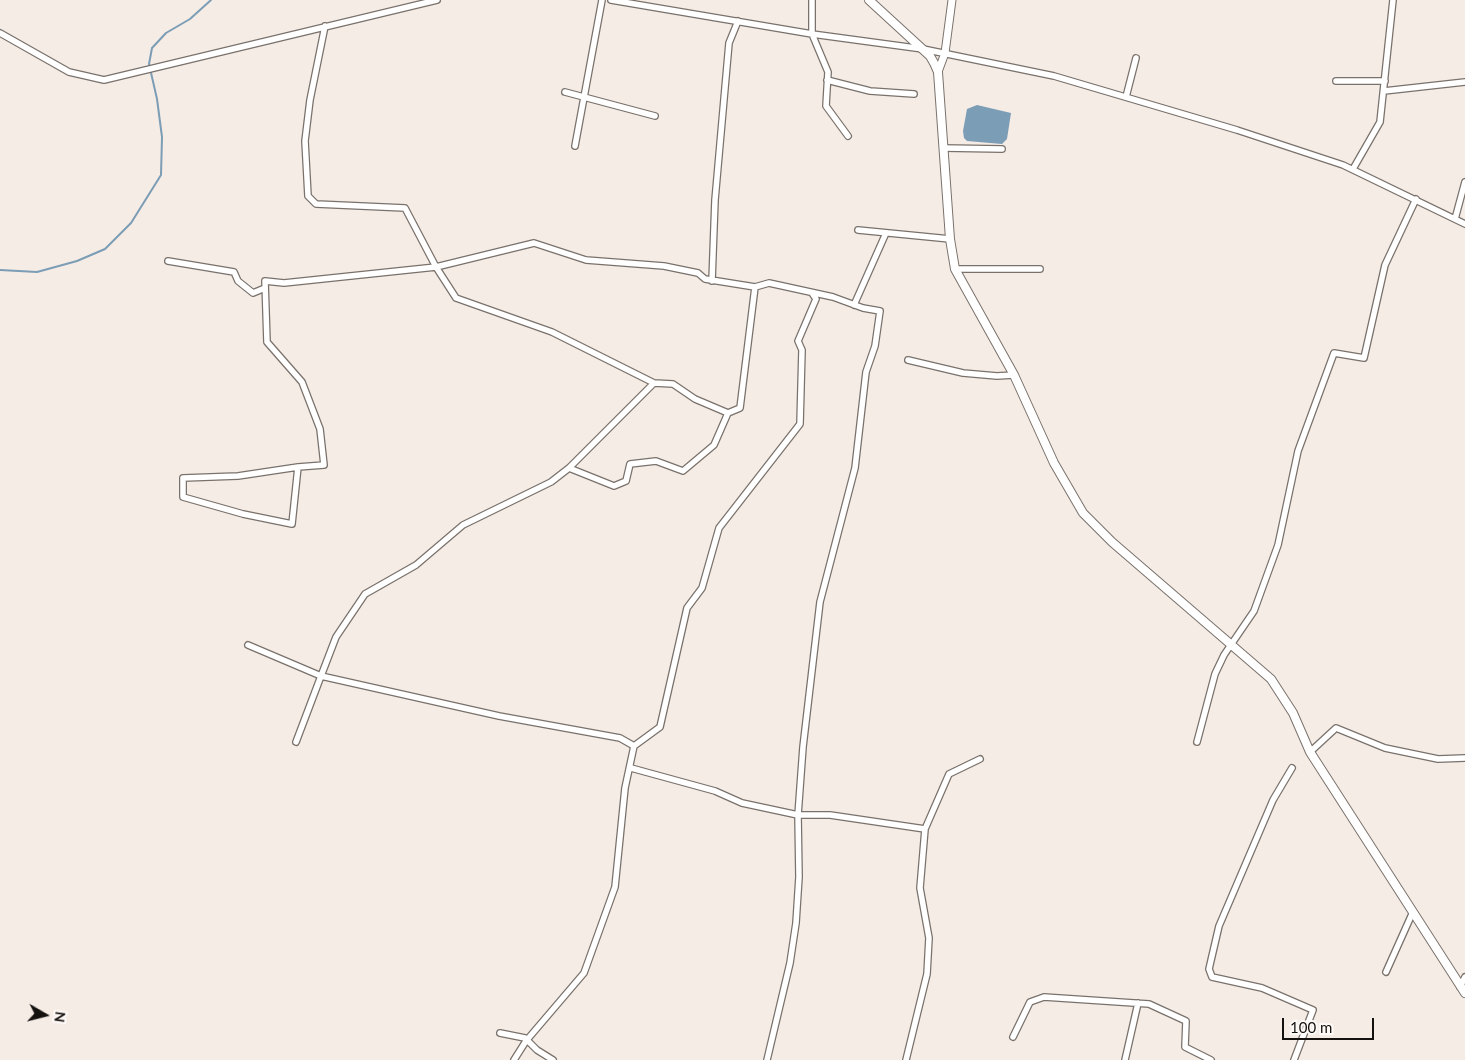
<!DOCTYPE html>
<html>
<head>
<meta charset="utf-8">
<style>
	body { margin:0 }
	#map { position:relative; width:1465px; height:1060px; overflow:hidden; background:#f6ece6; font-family:Lato,sans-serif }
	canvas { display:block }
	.north { position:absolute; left:20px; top:990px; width:50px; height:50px; -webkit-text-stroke:4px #fefaf8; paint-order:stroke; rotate:98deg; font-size:14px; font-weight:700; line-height:20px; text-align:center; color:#14110f }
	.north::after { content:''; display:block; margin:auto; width:18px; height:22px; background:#14110f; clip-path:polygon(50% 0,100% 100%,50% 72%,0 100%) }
	.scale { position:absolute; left:1282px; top:1018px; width:92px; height:22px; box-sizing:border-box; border:2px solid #14110f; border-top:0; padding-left:6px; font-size:15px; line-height:18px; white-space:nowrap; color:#14110f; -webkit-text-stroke:4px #fefaf8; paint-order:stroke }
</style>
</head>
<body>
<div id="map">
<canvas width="1465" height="1060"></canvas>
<div class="north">N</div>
<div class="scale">100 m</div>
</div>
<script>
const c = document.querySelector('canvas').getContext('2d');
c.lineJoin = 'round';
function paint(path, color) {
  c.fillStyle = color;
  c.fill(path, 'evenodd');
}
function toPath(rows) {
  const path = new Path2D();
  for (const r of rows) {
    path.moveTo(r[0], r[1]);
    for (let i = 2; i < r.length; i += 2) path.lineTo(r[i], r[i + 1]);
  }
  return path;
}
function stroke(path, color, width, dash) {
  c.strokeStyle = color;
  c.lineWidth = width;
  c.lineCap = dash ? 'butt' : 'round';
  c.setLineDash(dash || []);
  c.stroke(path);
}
const water = toPath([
	[977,105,1011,113,1007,139,1002,144,967,141,964,138,963,131,967,109]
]);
const stream = toPath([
	[0,270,37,272,77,261,105,249,131,223,161,175,162,137,157,99,149,64,152,48,166,33,190,19,211,0]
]);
const minor = toPath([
	[611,0,812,34,923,49,1054,76,1237,130,1343,165,1465,224],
	[812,0,812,34,828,72,826,106,848,136],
	[325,26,310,100,305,141,308,196,316,204,405,208,436,267,534,243,586,260,664,266,698,273,705,279,755,287,769,283,833,297,863,308,880,311,875,346,866,372,855,468,820,602,803,747,798,815,799,877,796,923,790,963,767,1060],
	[0,33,69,72,104,80,437,0],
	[827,80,870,91,914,94],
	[1336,81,1385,81],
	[1384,91,1465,82],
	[565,92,655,116],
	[1126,97,1136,58],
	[575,146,602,0],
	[943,148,1002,149],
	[1353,169,1380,122,1393,0],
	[1455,219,1465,182],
	[858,230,950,239],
	[168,261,234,272,238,281,253,293,265,288],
	[955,269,1040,269],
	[712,281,715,200,729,43,738,21],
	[854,305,886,233],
	[908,360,963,373,997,376,1014,375],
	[654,383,673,384,695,399,728,413,740,408,755,287],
	[298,467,292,524,243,514,183,497,183,478,238,476,298,467,324,465,320,429,302,382,267,342,265,281,284,283,436,267,456,298,552,332,654,383,569,468,551,482,463,525,416,565,365,594,336,637,321,676,499,716,620,738,634,746,625,788,615,887,584,973,526,1041,514,1060],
	[569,468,614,486,626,481,630,464,656,461,683,471,714,445,728,413],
	[248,645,321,676,296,742],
	[1197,742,1215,674,1224,655,1254,611,1278,545,1298,451,1334,353,1364,358,1385,265,1416,199],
	[634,746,660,727,687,608,702,588,719,528,800,424,802,350,798,341,816,299,812,293],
	[1310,752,1336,728,1385,748,1438,759,1465,758],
	[631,768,715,791,742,803,798,815,830,815,925,829,920,888,929,938,927,974,906,1060],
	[1292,768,1273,800,1219,926,1209,969,1212,977,1262,988,1313,1010,1294,1060],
	[925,829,949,774,980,759],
	[1386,972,1412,914],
	[1460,987,1465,977],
	[500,1033,525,1038,537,1050,553,1060],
	[1013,1037,1030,1002,1044,997,1149,1004,1186,1021,1185,1047,1211,1060],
	[1125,1060,1138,1003]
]);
const tertiary = toPath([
	[938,72,945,53,952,0]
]);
const secondary = toPath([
	[869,0,930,56,934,63,938,72,950,239,955,269,1014,375,1054,463,1083,513,1112,542,1271,679,1293,713,1310,752,1465,993]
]);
paint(water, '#7b9db5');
stroke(stream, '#7b9db5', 2);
stroke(minor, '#79716b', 8);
stroke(tertiary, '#79716b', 9);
stroke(secondary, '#79716b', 10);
stroke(minor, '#fff', 5.5);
stroke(tertiary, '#fff', 7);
stroke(secondary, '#fff', 8);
</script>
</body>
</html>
